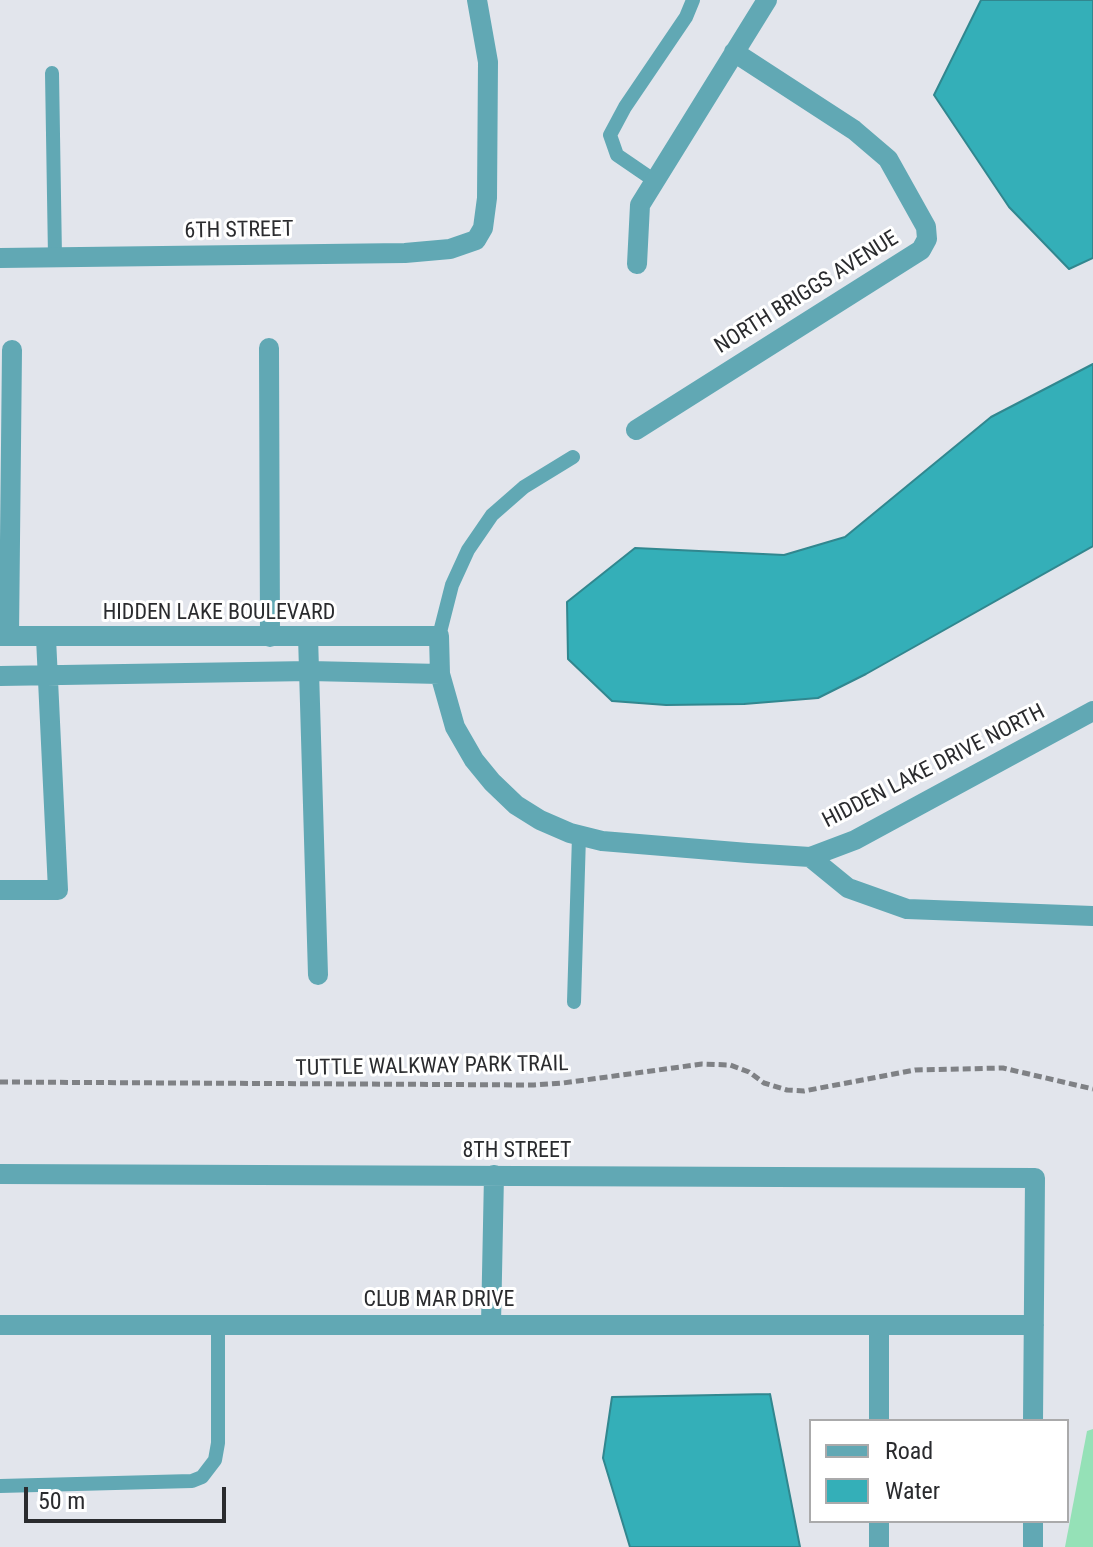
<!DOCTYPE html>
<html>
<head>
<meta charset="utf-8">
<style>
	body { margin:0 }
	#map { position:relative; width:1093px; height:1547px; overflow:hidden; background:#e2e5ec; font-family:"Roboto Condensed",sans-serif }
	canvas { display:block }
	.legend { position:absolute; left:809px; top:1419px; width:260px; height:104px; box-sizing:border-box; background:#fff; border:2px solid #aaaaab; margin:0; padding:10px 14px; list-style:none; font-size:24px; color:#2a2b2e }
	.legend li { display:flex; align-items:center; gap:16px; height:40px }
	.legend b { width:40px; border:2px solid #aaaaab }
	.scale { position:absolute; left:24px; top:1487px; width:202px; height:36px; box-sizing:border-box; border:4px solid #2a2b2e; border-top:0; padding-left:10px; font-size:24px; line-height:28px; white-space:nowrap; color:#2a2b2e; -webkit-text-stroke:6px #fff; paint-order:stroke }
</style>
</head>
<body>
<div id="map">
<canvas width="1093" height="1547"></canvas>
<ul class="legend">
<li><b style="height:10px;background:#61a8b4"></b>Road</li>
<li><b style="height:22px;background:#34afb8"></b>Water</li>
</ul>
<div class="scale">50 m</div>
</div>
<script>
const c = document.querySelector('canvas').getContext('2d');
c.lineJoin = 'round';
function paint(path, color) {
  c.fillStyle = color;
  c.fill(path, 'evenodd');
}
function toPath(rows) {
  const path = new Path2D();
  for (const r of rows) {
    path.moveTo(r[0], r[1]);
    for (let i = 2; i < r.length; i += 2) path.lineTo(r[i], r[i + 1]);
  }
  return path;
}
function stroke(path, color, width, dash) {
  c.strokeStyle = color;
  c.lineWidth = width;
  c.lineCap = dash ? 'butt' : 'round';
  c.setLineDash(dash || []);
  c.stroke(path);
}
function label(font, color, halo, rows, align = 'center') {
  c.font = font + ' "Roboto Condensed",sans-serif';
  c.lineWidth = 6;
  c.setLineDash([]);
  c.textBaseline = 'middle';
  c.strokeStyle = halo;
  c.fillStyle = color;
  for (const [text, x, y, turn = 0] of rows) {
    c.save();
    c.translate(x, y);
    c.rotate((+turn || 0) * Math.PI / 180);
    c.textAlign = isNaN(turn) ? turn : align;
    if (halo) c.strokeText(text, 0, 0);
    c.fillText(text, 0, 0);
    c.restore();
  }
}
const green = toPath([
	[1093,1429,1093,1547,1065,1547,1087,1431]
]);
const water = toPath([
	[981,0,1093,0,1093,258,1069,269,1009,207,934,95,981,0],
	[1093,364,1093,546,866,674,818,698,744,704,666,705,612,701,568,659,567,602,635,548,784,555,845,537,991,417,1093,364],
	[770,1394,800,1547,630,1547,603,1458,612,1397,770,1394]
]);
const path = toPath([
	[0,1082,534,1085,563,1083,702,1064,730,1065,749,1072,764,1083,787,1090,804,1091,915,1070,1003,1068,1093,1089]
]);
const service = toPath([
	[52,73,55,257],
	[655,181,617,155,610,135,625,107,686,17,693,0],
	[439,636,452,585,468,550,492,515,524,487,573,457],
	[574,1002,579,836],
	[0,1486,192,1481,202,1477,215,1460,218,1443,218,1324]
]);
const minor = toPath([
	[0,258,405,253,450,249,476,240,483,228,487,198,488,62,477,0],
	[637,264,640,205,767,0],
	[269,348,270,637],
	[636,430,921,250,927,239,926,227,888,159,854,130,734,52],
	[0,636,439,636,440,674,455,727,474,760,492,782,516,805,540,820,570,833,602,841,748,853,810,857,855,840,1093,711],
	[9,636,12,350],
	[308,636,318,975],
	[0,676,310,671,440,674],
	[810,857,848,888,907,909,1093,916],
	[0,890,58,890,46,638],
	[0,1174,1035,1178,1033,1421],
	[491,1324,494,1175],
	[0,1325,1034,1325],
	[879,1325,879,1421],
	[879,1521,879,1547],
	[1033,1547,1033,1521]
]);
const streetNames = [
	["6TH STREET",239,231,-1],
	["NORTH BRIGGS AVENUE",807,293,-32],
	["HIDDEN LAKE BOULEVARD",219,613],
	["HIDDEN LAKE DRIVE NORTH",934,767,-27],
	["TUTTLE WALKWAY PARK TRAIL",432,1067,-1],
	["8TH STREET",517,1151],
	["CLUB MAR DRIVE",439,1300]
];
paint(green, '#95e1b7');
paint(water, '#34afb8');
stroke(water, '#31878f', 2);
stroke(path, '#7f8185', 5, [8, 4]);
stroke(service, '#61a8b4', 14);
stroke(minor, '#61a8b4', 20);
label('22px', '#2a2b2e', '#fff', streetNames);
</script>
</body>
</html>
